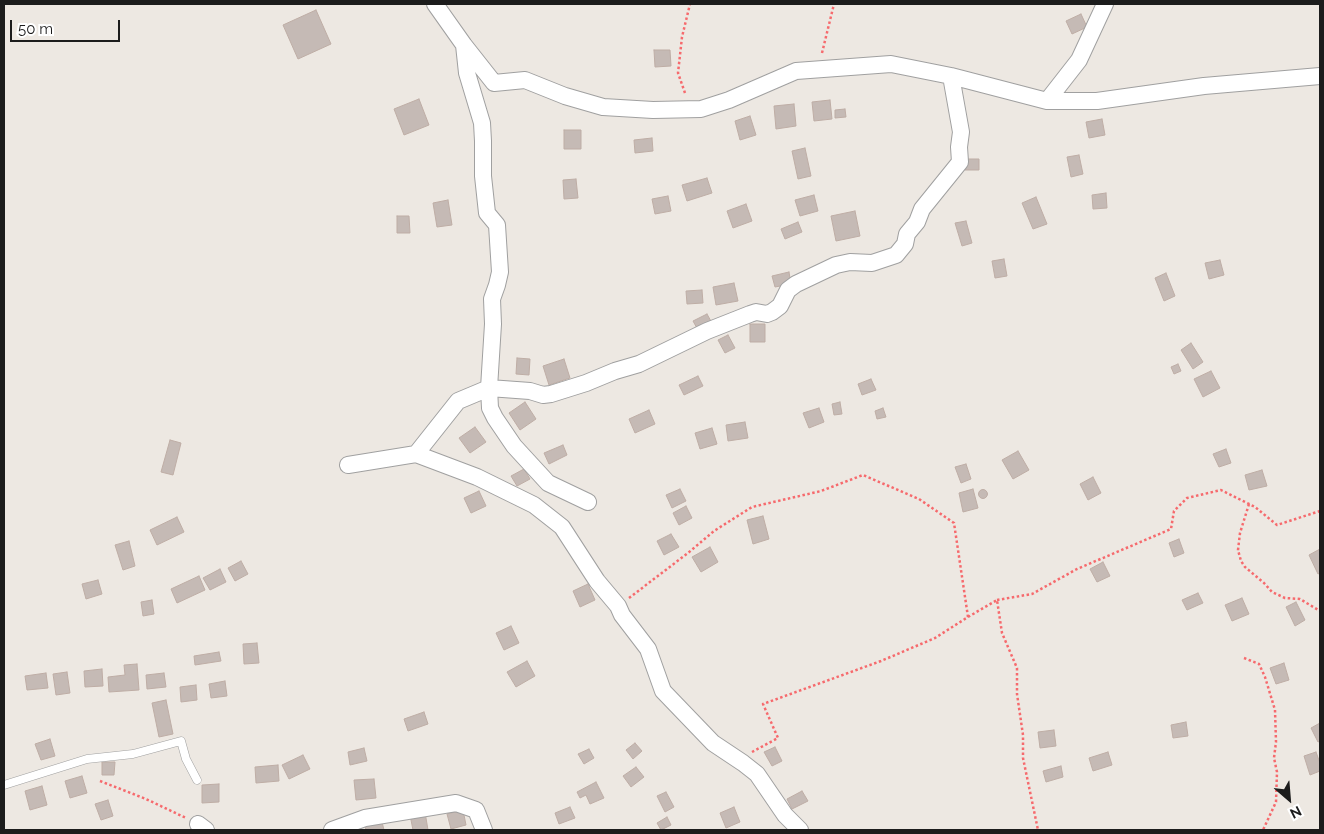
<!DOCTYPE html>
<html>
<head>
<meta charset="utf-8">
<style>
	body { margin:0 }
	#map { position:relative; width:1324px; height:834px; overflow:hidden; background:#ede8e2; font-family:Raleway,sans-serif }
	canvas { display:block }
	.frame { position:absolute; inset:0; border:5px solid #1c1c1c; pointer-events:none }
	.north { position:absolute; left:1264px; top:774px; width:50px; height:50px; -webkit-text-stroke:4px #fff; paint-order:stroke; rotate:153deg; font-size:14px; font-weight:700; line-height:20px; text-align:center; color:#1c1c1c }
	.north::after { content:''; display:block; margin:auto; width:18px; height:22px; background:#1c1c1c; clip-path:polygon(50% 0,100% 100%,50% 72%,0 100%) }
	.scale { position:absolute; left:10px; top:20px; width:110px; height:22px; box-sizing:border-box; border:2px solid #1c1c1c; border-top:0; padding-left:6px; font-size:15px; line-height:18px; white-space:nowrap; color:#1c1c1c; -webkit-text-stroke:4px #fff; paint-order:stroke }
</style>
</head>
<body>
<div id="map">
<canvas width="1324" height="834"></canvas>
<div class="frame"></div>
<div class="north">N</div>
<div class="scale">50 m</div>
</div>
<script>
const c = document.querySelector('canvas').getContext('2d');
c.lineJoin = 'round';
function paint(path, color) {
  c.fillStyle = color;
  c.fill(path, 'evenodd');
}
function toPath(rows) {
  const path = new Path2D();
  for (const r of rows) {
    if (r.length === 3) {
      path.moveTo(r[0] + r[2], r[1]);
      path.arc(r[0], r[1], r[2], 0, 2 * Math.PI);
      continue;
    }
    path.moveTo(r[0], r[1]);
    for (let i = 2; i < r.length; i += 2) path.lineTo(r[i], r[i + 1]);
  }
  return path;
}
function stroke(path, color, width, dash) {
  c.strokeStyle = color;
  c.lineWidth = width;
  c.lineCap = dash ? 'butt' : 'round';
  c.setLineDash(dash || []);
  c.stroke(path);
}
const building = toPath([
	[316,10,331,44,298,59,283,25,316,10],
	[1081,14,1087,27,1072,34,1066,21,1081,14],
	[654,50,670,50,671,66,655,67,654,50],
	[419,99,429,125,404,135,394,109,419,99],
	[830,100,832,119,814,121,812,102,830,100],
	[794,104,796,126,776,129,774,106,794,104],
	[845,109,846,117,835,118,835,110,845,109],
	[750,116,756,135,740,140,735,121,750,116],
	[1102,119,1105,135,1089,138,1086,122,1102,119],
	[564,130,581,130,581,149,564,149,564,130],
	[652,138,653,151,635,153,634,140,652,138],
	[805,148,811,176,798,179,792,151,805,148],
	[1079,155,1083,174,1071,177,1067,157,1079,155],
	[965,159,979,159,979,170,965,170,965,159],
	[707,178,712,193,687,201,682,185,707,178],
	[576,179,578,198,564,199,563,180,576,179],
	[1106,193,1107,208,1093,209,1092,195,1106,193],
	[814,195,818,211,800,216,795,200,814,195],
	[668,196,671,211,655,214,652,199,668,196],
	[1036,197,1047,224,1033,229,1022,203,1036,197],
	[448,200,452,225,437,227,433,203,448,200],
	[746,204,752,221,733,228,727,211,746,204],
	[855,211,860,236,836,241,831,216,855,211],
	[397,216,409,216,410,233,397,233,397,216],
	[966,221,972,243,962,246,955,223,966,221],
	[798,222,802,232,785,239,781,229,798,222],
	[1004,259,1007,276,995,278,992,261,1004,259],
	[1220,260,1224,275,1209,279,1205,263,1220,260],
	[789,272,791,284,775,287,772,276,789,272],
	[1166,273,1175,296,1164,301,1155,278,1166,273],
	[734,283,738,301,716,305,713,287,734,283],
	[702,290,703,303,687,304,686,291,702,290],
	[707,314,712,323,698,330,693,321,707,314],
	[750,324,765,324,765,342,750,342,750,324],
	[728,335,735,348,725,353,718,340,728,335],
	[1191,343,1203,362,1193,369,1181,350,1191,343],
	[517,358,530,359,529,375,516,374,517,358],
	[564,359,570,378,549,385,543,366,564,359],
	[1178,364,1181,371,1174,374,1171,367,1178,364],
	[1211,371,1220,388,1203,397,1194,379,1211,371],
	[698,376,703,386,684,395,679,385,698,376],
	[871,379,876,390,862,395,858,384,871,379],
	[525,402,536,419,520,430,509,413,525,402],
	[840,402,842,414,834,415,832,404,840,402],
	[819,408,824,422,809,428,803,413,819,408],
	[883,408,886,417,877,419,875,411,883,408],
	[649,410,655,424,635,433,629,419,649,410],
	[745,422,748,438,728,441,726,425,745,422],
	[475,427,486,442,470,453,459,438,475,427],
	[712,428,717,444,700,449,695,433,712,428],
	[170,440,181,443,173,475,161,472,170,440],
	[563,445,567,455,549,464,544,453,563,445],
	[1226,449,1231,463,1219,467,1213,454,1226,449],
	[1018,451,1029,470,1013,479,1002,460,1018,451],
	[966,464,971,479,961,483,955,467,966,464],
	[524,469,530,479,517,486,511,476,524,469],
	[1262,470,1267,486,1249,490,1245,475,1262,470],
	[1093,477,1101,493,1088,500,1080,484,1093,477],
	[680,489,686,501,672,508,666,495,680,489],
	[973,489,978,508,963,512,959,493,973,489],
	[983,494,4.5],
	[479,491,486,506,471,513,464,498,479,491],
	[686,506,692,518,679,525,673,513,686,506],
	[763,516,769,539,753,544,747,520,763,516],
	[177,517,184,532,157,545,150,530,177,517],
	[671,534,679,547,664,555,657,541,671,534],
	[1179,539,1184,553,1174,557,1169,543,1179,539],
	[129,541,135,566,123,570,115,545,129,541],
	[710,547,718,562,701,572,692,557,710,547],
	[1320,549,1320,573,1318,574,1309,555,1320,549],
	[241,561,248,574,235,581,228,568,241,561],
	[1103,562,1110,576,1097,582,1090,569,1103,562],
	[220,569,226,582,210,590,203,578,220,569],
	[199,576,205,590,177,603,171,589,199,576],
	[98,580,102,594,86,599,82,584,98,580],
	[588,584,595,600,580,607,573,591,588,584],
	[1198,593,1203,603,1187,610,1182,600,1198,593],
	[1242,598,1249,614,1232,621,1225,605,1242,598],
	[152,600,154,614,143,616,141,602,152,600],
	[1296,602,1305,620,1295,626,1286,607,1296,602],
	[511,626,519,643,504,650,496,633,511,626],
	[257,643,259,663,244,664,243,644,257,643],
	[219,652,221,661,195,665,194,656,219,652],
	[527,661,535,676,516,687,507,672,527,661],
	[1284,663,1289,680,1276,684,1270,668,1284,663],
	[137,664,139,690,109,692,108,677,125,675,124,665,137,664],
	[102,669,103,686,85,687,84,671,102,669],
	[67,672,70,693,56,695,53,674,67,672],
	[46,673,48,688,27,690,25,676,46,673],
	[164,673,166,687,147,689,146,675,164,673],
	[225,681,227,696,211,698,209,684,225,681],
	[196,685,197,700,181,702,180,687,196,685],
	[166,700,173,734,159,737,152,703,166,700],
	[424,712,428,724,408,731,404,719,424,712],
	[1186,722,1188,736,1173,738,1171,725,1186,722],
	[1320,723,1320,741,1318,742,1311,728,1320,723],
	[1054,730,1056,746,1040,748,1038,732,1054,730],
	[50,739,55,756,41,760,35,744,50,739],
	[635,743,642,751,633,759,626,750,635,743],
	[775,747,782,761,772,766,764,752,775,747],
	[364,748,367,761,350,765,348,752,364,748],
	[589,749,594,758,584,764,578,754,589,749],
	[1108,752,1112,765,1093,771,1089,758,1108,752],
	[1316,752,1320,763,1320,771,1310,775,1304,756,1316,752],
	[303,755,310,769,289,779,282,765,303,755],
	[102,762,115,762,114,775,102,775,102,762],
	[278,765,279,781,256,783,255,767,278,765],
	[1061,766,1063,777,1046,782,1043,771,1061,766],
	[636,767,644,777,631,787,623,776,636,767],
	[82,776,87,793,70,798,65,781,82,776],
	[374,779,376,798,356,800,354,780,374,779],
	[596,782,604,798,590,804,586,795,580,798,577,792,596,782],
	[219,784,219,802,202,803,202,785,219,784],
	[42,786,47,805,30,810,25,791,42,786],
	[802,791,808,801,792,809,787,799,802,791],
	[666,792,674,807,665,812,657,796,666,792],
	[108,800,113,816,101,820,95,804,108,800],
	[570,807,575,818,559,824,555,813,570,807],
	[734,807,740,822,726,828,720,813,734,807],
	[463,810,466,825,451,829,447,814,463,810],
	[425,812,428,830,413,830,410,815,425,812],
	[667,817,671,825,661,830,657,823,667,817],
	[382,822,384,830,366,830,365,826,382,822]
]);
const path = toPath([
	[822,53,834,4],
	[685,93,678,73,682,37,690,4],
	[1249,504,1240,533,1238,550,1241,561,1245,567,1264,583,1272,592,1285,598,1300,599,1320,611],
	[629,598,688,553,714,531,752,507,821,491,863,475,919,499,954,523,968,617,935,638,881,661,763,704,778,738,752,752],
	[997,600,1032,594,1077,569,1171,529,1174,511,1187,498,1221,490,1255,507,1277,525,1320,511],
	[968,617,997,600,1002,633,1017,668,1017,694,1023,735,1023,758,1038,830],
	[1244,658,1259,664,1265,677,1275,710,1276,742,1274,758,1277,772,1276,802,1263,830],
	[100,781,146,799,186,818]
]);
const lane = toPath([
	[4,785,87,759,133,754,181,741,186,759,197,780]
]);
const street = toPath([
	[435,4,464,45,494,83,525,80,565,96,603,107,653,110,701,109,729,100,796,71,891,64,951,76,1047,101,1097,101,1204,86,1320,76],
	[464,45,467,73,482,123,483,141,483,176,487,213,497,225,500,272,497,285,492,299,493,324,489,388,490,408,495,418,514,446,548,483,588,502],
	[1047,101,1079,60,1105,4],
	[416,454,477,477,534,505,562,527,597,581,618,606,622,615,648,649,663,691,713,743,743,763,757,774,785,815,800,830],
	[348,465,416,454,458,401,489,388,530,391,543,395,551,394,586,383,615,371,639,364,707,331,750,314,756,312,767,314,772,312,780,306,788,290,796,284,836,265,850,262,872,263,896,255,905,244,907,234,917,222,922,209,960,162,959,147,961,132,951,76],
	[198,824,206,830],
	[332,830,365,818,456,803,476,810,484,830]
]);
paint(building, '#c5bab5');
stroke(building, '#beada5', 1);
stroke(lane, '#a0a0a0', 9);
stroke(street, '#a0a0a0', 18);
stroke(path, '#f66a6d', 2.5, [2.5, 2.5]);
stroke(lane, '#fff', 8);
stroke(street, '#fff', 16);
</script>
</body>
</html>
